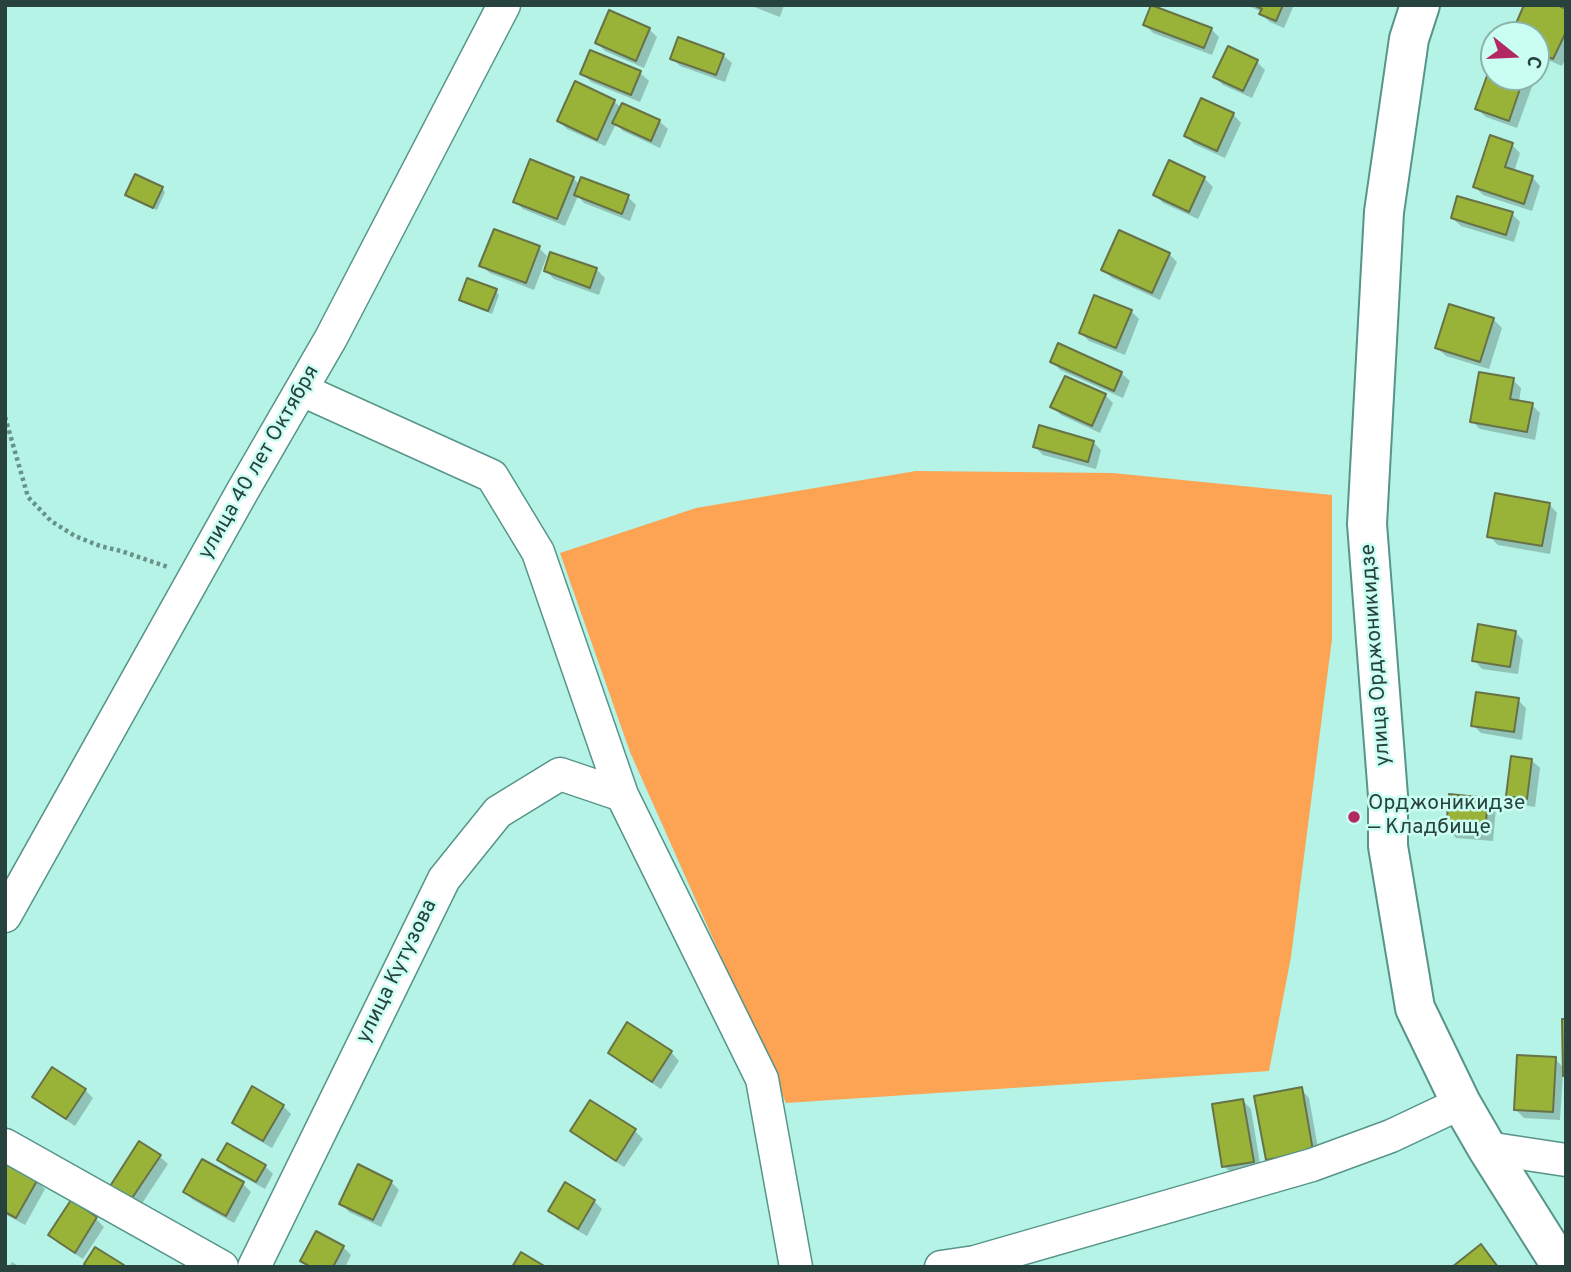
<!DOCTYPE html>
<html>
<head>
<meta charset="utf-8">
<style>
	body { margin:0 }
	#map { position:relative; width:1571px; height:1272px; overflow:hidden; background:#b4f3e6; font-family:Overpass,sans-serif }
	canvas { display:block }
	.frame { position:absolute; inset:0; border:7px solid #28423d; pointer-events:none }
	.north { position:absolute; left:1480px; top:21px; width:70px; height:70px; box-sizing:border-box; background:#cbfef3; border:2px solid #8ab3aa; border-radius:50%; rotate:108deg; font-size:19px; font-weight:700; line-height:28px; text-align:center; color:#28423d }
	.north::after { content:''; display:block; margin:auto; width:24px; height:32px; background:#b32762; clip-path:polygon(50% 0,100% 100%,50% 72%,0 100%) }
</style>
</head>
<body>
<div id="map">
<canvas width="1571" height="1272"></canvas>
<div class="frame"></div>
<div class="north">С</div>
</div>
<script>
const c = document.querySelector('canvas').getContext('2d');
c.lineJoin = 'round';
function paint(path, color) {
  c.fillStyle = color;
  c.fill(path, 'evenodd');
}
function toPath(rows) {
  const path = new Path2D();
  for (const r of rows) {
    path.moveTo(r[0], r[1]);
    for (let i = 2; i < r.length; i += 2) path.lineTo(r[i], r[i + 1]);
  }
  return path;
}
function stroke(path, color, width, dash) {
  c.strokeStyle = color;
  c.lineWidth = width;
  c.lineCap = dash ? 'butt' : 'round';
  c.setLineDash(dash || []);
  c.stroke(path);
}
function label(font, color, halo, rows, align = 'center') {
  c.font = font + ' Overpass,sans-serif';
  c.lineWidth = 5;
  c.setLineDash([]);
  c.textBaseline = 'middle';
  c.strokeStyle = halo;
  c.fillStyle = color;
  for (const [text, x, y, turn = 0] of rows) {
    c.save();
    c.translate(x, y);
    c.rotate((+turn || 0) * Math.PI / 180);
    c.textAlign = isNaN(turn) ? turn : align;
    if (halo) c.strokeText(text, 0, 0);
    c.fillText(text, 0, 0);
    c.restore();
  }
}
const green = toPath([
	[916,471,1113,473,1332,495,1332,639,1291,957,1269,1071,786,1103,630,752,560,553,696,508]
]);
const shadow = toPath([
	[749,5,784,5,780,17],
	[1247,5,1294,5,1284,28,1270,22,1261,14,1262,12],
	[1566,11,1566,57,1562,66,1536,55,1536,35,1513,35],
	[1145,25,1211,29,1219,37,1212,55,1153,33],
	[649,29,657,37,644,68,605,51,597,43],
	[591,52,640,73,649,81,640,102,591,82,582,73],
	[723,55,732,63,725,82,680,66,672,58],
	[1257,62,1265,70,1252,98,1223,85,1215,77],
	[1494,65,1494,77,1526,77,1533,84,1517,128,1486,117,1477,109],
	[614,101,621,108,659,121,668,129,660,148,623,131,616,124,605,146,567,129,559,121],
	[1233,114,1241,123,1225,158,1194,144,1186,136],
	[1512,145,1520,153,1514,172,1532,177,1540,186,1532,211,1483,195,1475,187],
	[1170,162,1204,178,1213,187,1198,219,1163,203,1155,195],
	[573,178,580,185,628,197,636,205,630,221,584,203,578,196,565,226,523,209,515,201],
	[162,188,165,192,157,210,131,198,128,194],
	[1512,214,1520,222,1514,242,1461,226,1452,218],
	[539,248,547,256,534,290,490,273,481,265],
	[1169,254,1177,262,1160,300,1112,278,1103,270],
	[596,269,605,278,599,295,554,279,546,271],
	[496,291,499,295,492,314,464,303,461,299],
	[1131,311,1139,319,1125,355,1089,341,1081,333],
	[1494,320,1502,328,1489,369,1446,356,1437,348],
	[1052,361,1121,373,1130,381,1123,398,1060,370],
	[1513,380,1521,388,1519,402,1532,405,1540,413,1535,440,1480,429,1472,421],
	[1105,395,1113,403,1100,433,1061,415,1053,407],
	[1093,442,1101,450,1096,469,1043,455,1035,447],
	[1549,504,1557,513,1550,554,1498,545,1489,536],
	[1515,632,1523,640,1518,674,1482,669,1474,660],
	[1518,700,1526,708,1522,740,1481,733,1473,725],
	[1531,760,1540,768,1535,807,1516,804,1508,796],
	[1488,800,1496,808,1493,841,1456,838,1448,829],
	[628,1024,671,1052,679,1061,661,1089,618,1061,610,1053],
	[1555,1059,1565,1069,1566,1076,1563,1073,1560,1120,1524,1118,1516,1110],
	[1301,1089,1309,1098,1320,1159,1276,1167,1268,1159],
	[85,1090,93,1098,75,1126,43,1105,35,1097],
	[1243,1101,1251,1109,1261,1170,1232,1174,1224,1166],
	[591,1102,635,1131,643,1139,624,1167,580,1139,572,1131],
	[283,1106,291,1114,272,1148,242,1131,234,1122],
	[159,1156,168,1164,135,1214,116,1202],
	[219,1160,265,1166,273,1174,265,1189,227,1168],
	[202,1161,243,1184,251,1192,234,1223,193,1200,185,1192],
	[5,1163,37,1181,45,1189,25,1225,5,1214],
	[391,1182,399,1190,381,1227,349,1212,341,1203],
	[594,1201,602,1209,587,1236,558,1219,550,1211],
	[71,1202,96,1219,104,1227,83,1259,58,1243,50,1235],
	[343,1247,351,1255,345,1267,308,1267,302,1261],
	[12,1262,20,1267,9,1267]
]);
const building = toPath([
	[1151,5,1212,28,1204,48,1143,25,1151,5],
	[1254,5,1283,5,1276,21,1259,14,1262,9,1254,5],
	[1524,5,1557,5,1566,9,1566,32,1553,59,1536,52,1536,35,1511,35,1524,5],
	[609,10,650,28,636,61,595,43,609,10],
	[678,37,724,54,716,75,670,59,678,37],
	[1228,46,1258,60,1243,91,1213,77,1228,46],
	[590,50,641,71,631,95,580,74,590,50],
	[1492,62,1494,63,1494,77,1524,77,1509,121,1475,109,1492,62],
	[575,81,615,100,597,140,557,121,575,81],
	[1201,98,1234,113,1217,151,1184,136,1201,98],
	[622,103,660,120,651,141,612,123,622,103],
	[1490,135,1513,143,1505,167,1533,176,1524,204,1473,187,1490,135],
	[530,159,574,177,557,219,513,202,530,159],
	[1169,160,1205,177,1189,212,1153,195,1169,160],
	[135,174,163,187,153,208,125,195,135,174],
	[581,177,629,195,622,214,574,195,581,177],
	[1457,196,1513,212,1506,235,1451,218,1457,196],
	[494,229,540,246,526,283,479,266,494,229],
	[1119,230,1170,253,1152,293,1101,270,1119,230],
	[550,252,597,268,590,288,544,271,550,252],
	[467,278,497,289,488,311,459,300,467,278],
	[1094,295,1132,310,1116,348,1079,333,1094,295],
	[1449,304,1494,318,1480,362,1435,348,1449,304],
	[1058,343,1122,372,1114,391,1050,362,1058,343],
	[1479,372,1514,378,1510,399,1533,403,1527,432,1470,422,1479,372],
	[1065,376,1106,394,1092,426,1050,407,1065,376],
	[1039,425,1094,441,1088,462,1033,447,1039,425],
	[1495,493,1550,503,1542,546,1487,537,1495,493],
	[1478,624,1516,631,1510,667,1472,661,1478,624],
	[1476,692,1519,698,1514,732,1471,726,1476,692],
	[1511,756,1532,759,1527,799,1506,796,1511,756],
	[1449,794,1488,798,1485,834,1446,830,1449,794],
	[1562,1019,1566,1019,1566,1076,1563,1076,1562,1019],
	[627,1022,672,1051,652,1082,608,1053,627,1022],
	[1517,1055,1556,1057,1553,1112,1514,1110,1517,1055],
	[52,1067,86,1089,66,1119,32,1097,52,1067],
	[252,1086,284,1105,263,1141,232,1123,252,1086],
	[1302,1087,1313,1151,1266,1160,1254,1096,1302,1087],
	[1243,1099,1254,1162,1222,1167,1212,1104,1243,1099],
	[590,1100,636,1129,616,1161,570,1131,590,1100],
	[139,1141,161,1155,126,1207,105,1194,139,1141],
	[227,1143,266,1165,256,1182,217,1160,227,1143],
	[202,1159,244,1182,226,1216,183,1192,202,1159],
	[5,1161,38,1179,16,1218,5,1212,5,1161],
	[358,1164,392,1181,373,1220,339,1204,358,1164],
	[565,1182,595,1200,578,1229,548,1211,565,1182],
	[71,1200,97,1217,75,1253,48,1235,71,1200],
	[316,1231,344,1246,333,1267,311,1267,300,1261,316,1231],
	[1481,1244,1498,1267,1452,1267,1481,1244],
	[95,1247,124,1265,123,1267,84,1267,85,1265,84,1264,95,1247],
	[521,1252,546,1267,512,1267,521,1252]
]);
const path = toPath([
	[5,417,28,497,51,521,75,536,100,546,121,551,168,567]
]);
const minor = toPath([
	[302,390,492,476,538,552,622,795,762,1079,796,1267],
	[5,916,242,492,331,338,504,5],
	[5,1145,222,1267],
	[1487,1148,1566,1160],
	[254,1267,444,879,498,812,560,774,622,795],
	[941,1267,975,1262,1312,1165,1391,1136,1461,1103]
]);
const major = toPath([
	[1420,5,1409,39,1384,212,1367,524,1388,796,1388,846,1415,1008,1461,1103,1487,1148,1562,1267]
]);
const markers = [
	[1354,817,7,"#b32762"]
];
const streetNames = [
	["улица 40 лет Октября",260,463,-60],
	["улица Орджоникидзе",1377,655,-94],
	["улица Кутузова",398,972,-64]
];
const poiNames = [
	["Орджоникидзе",1368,805],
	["— Кладбище",1368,829]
];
paint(green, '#fca454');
paint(shadow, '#0003');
paint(building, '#99b339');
stroke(building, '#677346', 2);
stroke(minor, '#579489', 35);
stroke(major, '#579489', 42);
stroke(path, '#679289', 4.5, [3.5, 3.5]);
stroke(minor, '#fff', 32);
stroke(major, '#fff', 38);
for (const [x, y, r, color] of markers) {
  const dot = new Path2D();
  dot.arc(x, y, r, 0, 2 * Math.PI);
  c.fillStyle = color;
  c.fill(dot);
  stroke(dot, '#cbfef3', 2.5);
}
label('21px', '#28423d', '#cbfef3', streetNames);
label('21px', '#28423d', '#cbfef3', poiNames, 'left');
</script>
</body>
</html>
